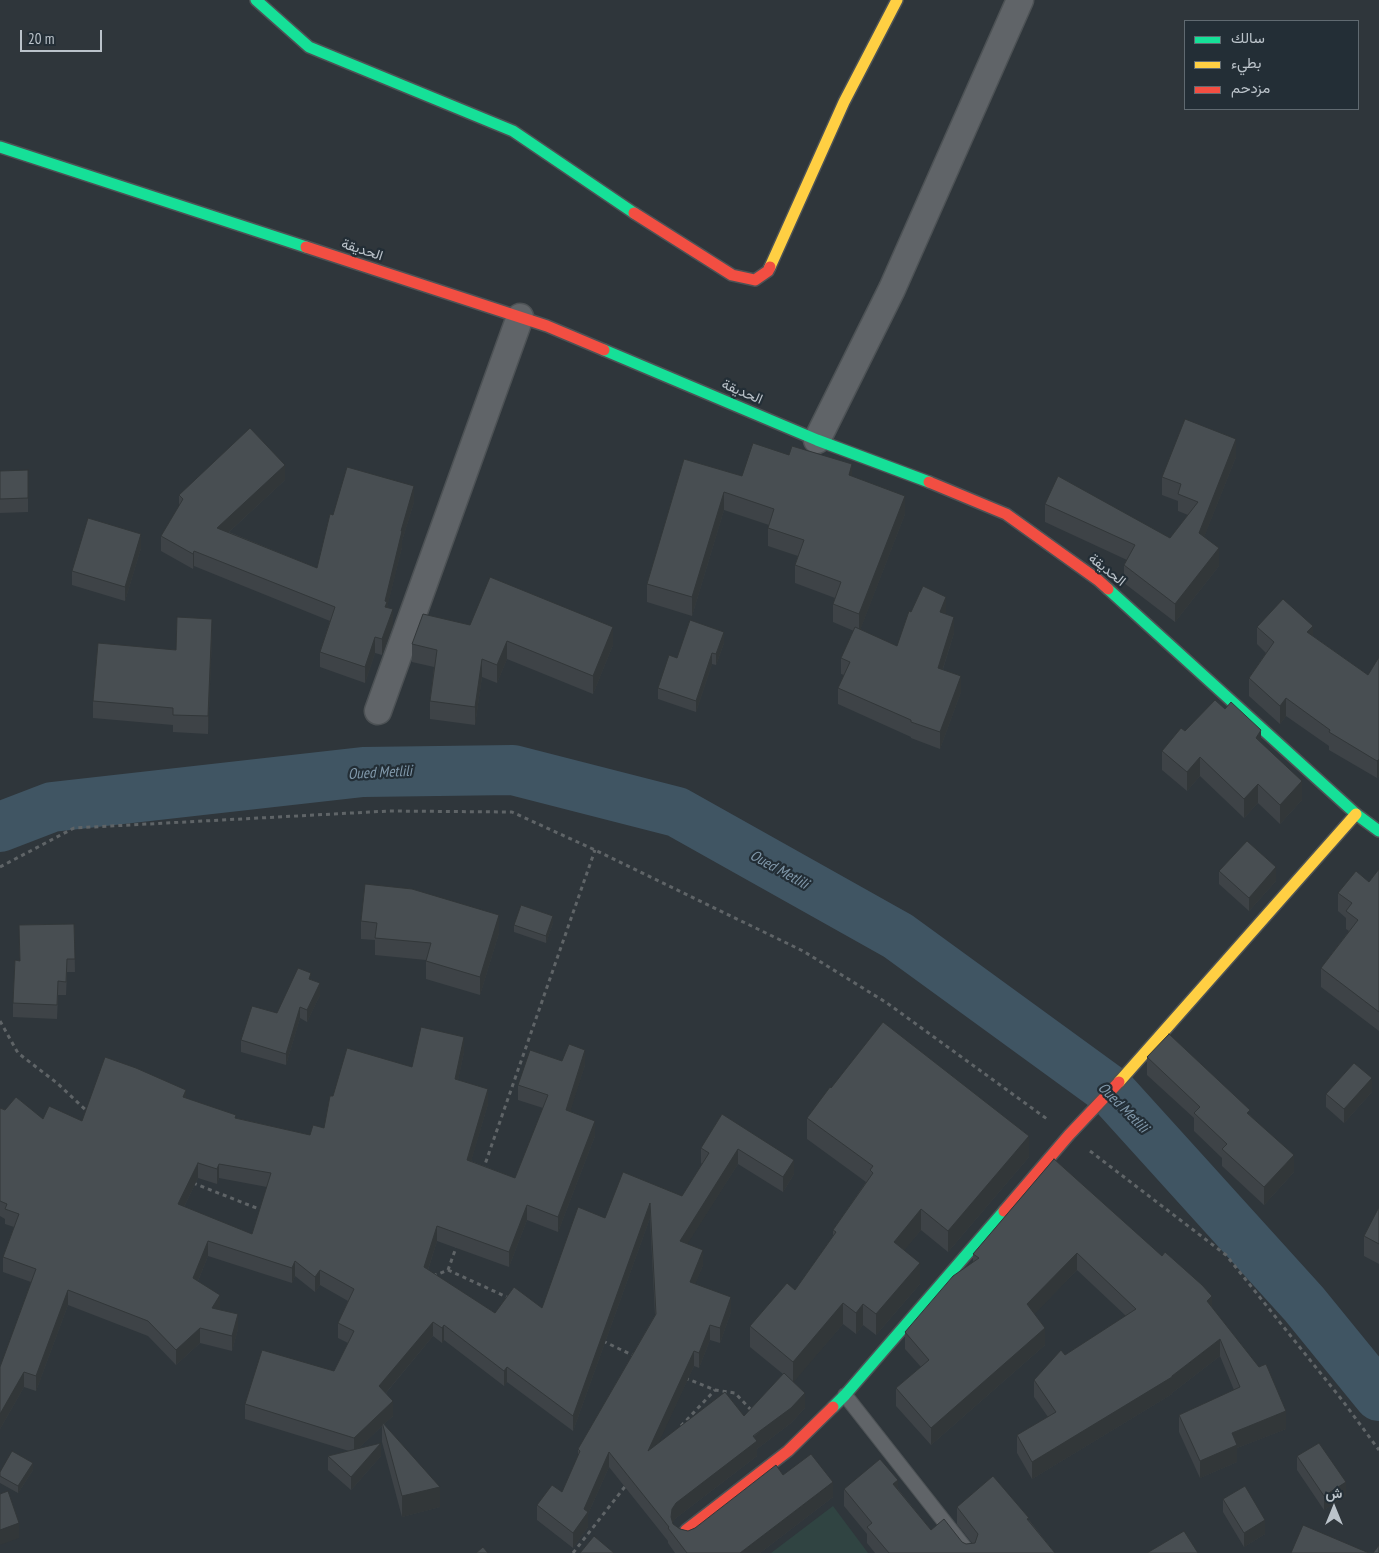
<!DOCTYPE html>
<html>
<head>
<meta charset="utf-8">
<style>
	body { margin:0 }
	#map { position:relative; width:1379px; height:1553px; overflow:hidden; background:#2f363b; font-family:"PT Sans Narrow",Vazirmatn,sans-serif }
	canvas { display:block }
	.legend { position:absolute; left:1184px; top:20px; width:175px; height:90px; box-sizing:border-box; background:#232e36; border:1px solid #606a71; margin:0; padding:6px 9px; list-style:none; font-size:15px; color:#bbc3ca }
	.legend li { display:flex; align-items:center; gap:10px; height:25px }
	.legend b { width:25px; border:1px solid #606a71 }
	.north { position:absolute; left:1309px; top:1483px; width:50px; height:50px; -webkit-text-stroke:4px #232e36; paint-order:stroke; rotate:0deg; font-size:14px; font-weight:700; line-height:20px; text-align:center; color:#bbc3ca }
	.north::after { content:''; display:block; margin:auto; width:18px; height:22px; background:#bbc3ca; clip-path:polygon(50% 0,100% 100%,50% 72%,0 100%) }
	.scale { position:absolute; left:20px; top:30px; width:82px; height:22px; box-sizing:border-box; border:2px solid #bbc3ca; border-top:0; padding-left:6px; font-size:15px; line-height:18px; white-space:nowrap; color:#bbc3ca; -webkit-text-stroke:4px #232e36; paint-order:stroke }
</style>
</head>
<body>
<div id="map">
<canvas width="1379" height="1553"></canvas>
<ul class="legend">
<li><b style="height:6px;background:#16e098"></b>سالك</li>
<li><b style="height:6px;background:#ffcf43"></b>بطيء</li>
<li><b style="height:6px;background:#f24e42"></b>مزدحم</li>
</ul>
<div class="north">ش</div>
<div class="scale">20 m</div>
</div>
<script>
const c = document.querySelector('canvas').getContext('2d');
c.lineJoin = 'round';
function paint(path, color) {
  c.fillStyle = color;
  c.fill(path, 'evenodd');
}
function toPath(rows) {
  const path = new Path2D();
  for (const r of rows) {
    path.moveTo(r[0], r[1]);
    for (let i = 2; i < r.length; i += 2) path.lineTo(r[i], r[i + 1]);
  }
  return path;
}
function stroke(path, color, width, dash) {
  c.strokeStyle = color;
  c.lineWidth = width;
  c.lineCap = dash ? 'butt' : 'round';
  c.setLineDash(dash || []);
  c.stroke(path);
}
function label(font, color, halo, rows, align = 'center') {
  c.font = font + ' "PT Sans Narrow",Vazirmatn,sans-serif';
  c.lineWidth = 4.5;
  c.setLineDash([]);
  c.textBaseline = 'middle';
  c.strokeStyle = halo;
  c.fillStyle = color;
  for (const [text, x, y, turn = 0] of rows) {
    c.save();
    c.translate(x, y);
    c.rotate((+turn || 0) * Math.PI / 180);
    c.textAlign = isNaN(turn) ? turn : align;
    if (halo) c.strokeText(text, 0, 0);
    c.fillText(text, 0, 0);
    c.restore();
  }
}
const green = toPath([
	[833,1506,868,1553,771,1553]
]);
const river = toPath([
	[0,827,52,807,363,772,513,770,677,812,898,936,1111,1091,1304,1304,1379,1396]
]);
const path = toPath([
	[0,867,74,828,389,811,512,812,595,850,803,951,887,1003,1047,1119],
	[0,1021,18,1053,57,1083,89,1113],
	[1090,1151,1226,1255,1342,1400,1379,1450],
	[483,1170,595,850],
	[193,1183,264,1211],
	[448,1270,509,1298],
	[433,1276,448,1270,457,1245],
	[603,1341,636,1357],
	[685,1378,715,1390,735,1393,753,1412],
	[681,1426,715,1390],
	[573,1553,627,1484]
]);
const lane = toPath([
	[845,1395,969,1553]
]);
const street = toPath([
	[817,440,892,289,1020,0],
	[378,711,520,317]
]);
const fast = toPath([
	[256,0,309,47,513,131,634,213],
	[0,147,306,247],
	[604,350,817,440,929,482],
	[1108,589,1356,814,1379,831],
	[833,1407,845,1395,1004,1211]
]);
const slow = toPath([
	[770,267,844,102,897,0],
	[1119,1082,1356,814]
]);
const jam = toPath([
	[634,213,732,275,755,280,768,271,770,267],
	[306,247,547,326,604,350],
	[929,482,1006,514,1098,580,1108,589],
	[1004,1211,1069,1135,1119,1082],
	[686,1530,788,1451,833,1407]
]);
const wall = toPath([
	[1236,457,1204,537,1219,566,1175,622,1124,583,1124,565,1127,560,1045,522,1045,504,1170,538,1188,515,1178,511,1178,501,1162,495,1162,477],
	[684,459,742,476,852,476,905,514,860,630,897,646,911,612,946,614,954,633,943,669,961,692,940,749,911,738,911,737,838,704,838,688,844,675,841,674,841,658,854,631,833,622,833,604,835,598,795,583,795,565,798,556,768,546,768,528,769,525,724,510,692,616,647,602,647,584],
	[0,471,28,498,28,512,0,513],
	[285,480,229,532,317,568,333,515,414,502,402,541,402,547,387,607,393,625,382,655,375,653,365,683,320,667,320,652,330,621,194,566,193,569,161,551,161,536,179,506,179,495],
	[141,548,125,601,72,585,72,571],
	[470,625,613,645,593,694,507,659,497,683,482,677,475,725,430,719,430,701,434,667,412,662,412,644],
	[1257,627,1313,636,1368,675,1379,657,1379,776,1377,778,1329,750,1329,746,1286,716,1280,724,1249,696,1249,678,1266,653,1257,644],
	[212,636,208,734,173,732,173,725,93,718,93,701,176,650],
	[724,643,716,665,712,664,696,712,658,699,658,688,677,658],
	[1185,731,1261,743,1302,800,1280,824,1258,803,1244,818,1200,776,1187,791,1162,770,1162,751],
	[1379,869,1379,1031,1321,987,1321,968,1349,931,1346,929,1346,918,1338,911,1338,893,1369,882],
	[1219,871,1276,881,1249,911,1219,884],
	[361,921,499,933,480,995,426,979,426,960,375,955,375,940,361,939],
	[553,923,546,943,514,932,514,925],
	[74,924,75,972,67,972,66,995,58,995,57,1019,13,1017,13,1003,20,961,19,925],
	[311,979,320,995,307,1022,300,1018,286,1065,241,1052,241,1040,277,1013],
	[464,1052,458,1080,488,1104,471,1161,515,1178,543,1108,518,1100,518,1085,562,1061,585,1065,570,1111,595,1136,558,1232,527,1220,509,1267,437,1241,428,1270,495,1313,542,1308,605,1218,682,1196,702,1164,701,1163,701,1148,722,1114,794,1174,783,1192,738,1164,687,1244,703,1265,695,1284,731,1312,720,1343,710,1340,699,1368,694,1366,658,1443,744,1416,783,1374,750,1347,750,1326,795,1290,833,1236,833,1230,866,1182,807,1139,807,1118,831,1088,1029,1157,948,1252,921,1230,904,1250,920,1284,876,1335,863,1325,856,1334,843,1324,793,1382,805,1408,791,1423,757,1449,757,1456,676,1518,673,1522,673,1524,680,1529,688,1531,695,1528,783,1475,833,1497,760,1553,675,1553,668,1543,668,1541,609,1467,588,1514,588,1527,573,1548,537,1520,537,1505,562,1492,578,1456,578,1449,655,1315,650,1218,573,1431,507,1382,504,1386,444,1340,442,1343,433,1336,386,1393,393,1416,384,1424,440,1507,402,1517,382,1442,382,1426,358,1449,381,1456,351,1490,328,1470,328,1456,349,1451,245,1419,245,1404,334,1371,348,1343,338,1338,338,1323,348,1301,320,1285,315,1292,295,1276,292,1283,208,1256,198,1281,220,1310,238,1329,232,1351,200,1343,176,1365,148,1336,68,1305,36,1391,24,1387,0,1429,0,1367,31,1282,3,1272,3,1257,14,1227,5,1224,5,1219,0,1216,0,1108,43,1119,82,1121,186,1098,236,1118,310,1135,324,1128,333,1096,412,1067],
	[198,1178,217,1184,219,1178,267,1187,252,1234,184,1207],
	[1147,1057,1250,1115,1294,1172,1264,1205,1222,1166,1222,1158,1194,1131,1194,1118,1147,1075],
	[1372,1092,1344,1123,1326,1107,1326,1094],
	[1054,1159,1212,1309,1286,1429,1237,1448,1237,1462,1200,1478,1179,1432,1179,1415,1234,1390,1220,1356,1172,1393,1172,1394,1032,1479,1017,1453,1017,1435,1048,1417,1034,1397,1034,1380,1065,1355,1126,1316,1077,1270,1034,1314,1045,1345,931,1445,896,1406,896,1388,921,1367,905,1349,905,1332,973,1263,973,1254],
	[1379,1207,1379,1264,1364,1256,1364,1236],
	[1297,1456,1346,1496,1324,1510,1297,1470],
	[33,1470,18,1493,0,1483,0,1472],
	[844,1489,898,1489,931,1530,962,1542,966,1544,972,1543,957,1524,957,1507,1029,1520,1055,1553,875,1553,867,1543,867,1534,844,1506],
	[1223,1499,1265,1534,1244,1547,1223,1512]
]);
const shadedWall = toPath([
	[1236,439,1236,457,1199,550,1199,533],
	[852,464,852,482,849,475],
	[285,465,285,480,217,543,217,528],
	[414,486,414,502,402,541,402,547,385,616,385,601,401,531],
	[724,492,724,510,692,616,692,597],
	[905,496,905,514,859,633,859,614],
	[141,534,141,548,125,601,125,587],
	[1219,548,1219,566,1175,622,1175,604],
	[194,551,194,566,193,569,193,554],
	[946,597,946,614,940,612],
	[393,609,393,625,382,655,382,639],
	[954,617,954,633,938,684,938,668],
	[212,619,212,636,208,734,208,716],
	[1313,626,1313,643,1307,632],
	[613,627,613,645,593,694,593,676],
	[724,632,724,643,716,665,716,654],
	[375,637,375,653,365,683,365,667],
	[507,641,507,659,497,683,497,665],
	[712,653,712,664,696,712,696,701],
	[482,659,482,677,475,725,475,707],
	[961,676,961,692,940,749,940,732],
	[1286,698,1286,716,1280,724,1280,706],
	[1261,730,1261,749,1256,738],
	[1200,757,1200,776,1187,791,1187,772],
	[1379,759,1379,776,1377,778,1377,761],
	[1302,781,1302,800,1280,824,1280,805],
	[1258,784,1258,803,1244,818,1244,799],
	[1276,867,1276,881,1249,911,1249,898],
	[499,915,499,933,480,995,480,977],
	[553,916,553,923,546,943,546,936],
	[320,983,320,995,307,1022,307,1010],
	[300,1007,300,1018,286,1065,286,1054],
	[464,1037,464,1052,455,1094,455,1079],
	[585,1050,585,1065,566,1125,566,1110],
	[1372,1078,1372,1092,1344,1123,1344,1109],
	[488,1089,488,1104,467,1175,467,1160],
	[186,1090,186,1105,183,1097],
	[595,1121,595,1136,558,1232,558,1217],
	[1029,1136,1029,1157,948,1252,948,1231],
	[738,1149,738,1164,680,1256,680,1241],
	[1294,1155,1294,1172,1264,1205,1264,1187],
	[794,1160,794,1174,783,1192,783,1177],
	[198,1163,198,1178,178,1219,178,1204],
	[219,1164,219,1178,217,1184,217,1169],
	[650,1203,650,1218,573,1431,573,1416],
	[527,1205,527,1220,509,1267,509,1252],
	[921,1209,921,1230,894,1263,894,1242],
	[437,1226,437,1241,424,1282,424,1267],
	[208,1241,208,1256,193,1293,193,1278],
	[703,1250,703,1265,690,1297,690,1282],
	[1077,1253,1077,1270,1027,1322,1027,1304],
	[295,1261,295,1276,292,1283,292,1268],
	[920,1263,920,1284,876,1335,876,1314],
	[320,1270,320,1285,315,1292,315,1277],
	[68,1290,68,1305,36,1391,36,1376],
	[220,1295,220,1310,212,1308],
	[1212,1296,1212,1313,1207,1301],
	[731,1297,731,1312,720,1343,720,1328],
	[843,1303,843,1324,793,1383,793,1362],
	[863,1304,863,1325,856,1334,856,1313],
	[238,1314,238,1329,232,1351,232,1336],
	[433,1322,433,1336,379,1401,379,1386],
	[444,1325,444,1340,442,1343,442,1328],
	[710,1325,710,1340,699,1368,699,1353],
	[200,1328,200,1343,176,1365,176,1350],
	[1045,1328,1045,1345,931,1445,931,1428],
	[1220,1339,1220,1356,1172,1393,1172,1394,1032,1479,1032,1462,1172,1376],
	[694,1351,694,1366,648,1466,648,1451],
	[507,1367,507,1382,504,1386,504,1371],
	[24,1372,24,1387,0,1429,0,1414],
	[805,1393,805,1408,791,1423,757,1449,757,1456,676,1518,672,1524,671,1517,672,1509,676,1503],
	[393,1401,393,1416,383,1425,382,1422,382,1426,354,1453,354,1438],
	[1286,1411,1286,1429,1237,1448,1237,1462,1200,1478,1200,1461,1232,1433],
	[381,1443,381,1456,351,1490,351,1477],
	[609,1452,609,1467,588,1514,588,1527,573,1548,573,1533,584,1509],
	[33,1463,33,1470,18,1493,18,1486],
	[898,1480,898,1497,893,1484],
	[833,1482,833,1497,760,1553,740,1553],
	[1346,1482,1346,1496,1324,1510,1324,1496],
	[440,1487,440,1507,402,1517,402,1496],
	[1265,1520,1265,1534,1244,1547,1244,1533],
	[19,1523,19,1538,0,1545,0,1530]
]);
const building = toPath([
	[1185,419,1236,439,1199,533,1219,548,1175,604,1124,565,1135,545,1045,504,1058,476,1170,538,1198,502,1178,494,1181,484,1162,477,1185,419],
	[250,428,285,465,217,528,317,568,330,514,333,515,347,467,414,486,401,531,402,531,385,601,387,602,385,607,393,609,382,639,375,637,365,667,320,652,335,607,194,551,193,554,161,536,183,499,179,495,250,428],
	[753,443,789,455,792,446,852,464,849,475,905,496,859,614,833,604,841,582,795,565,804,540,768,528,774,509,724,492,692,597,647,584,684,459,742,476,753,443],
	[28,470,28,498,0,499,0,471,28,470],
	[88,518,141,534,125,587,72,571,88,518],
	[490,577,613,627,593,676,507,641,497,665,482,659,475,707,430,701,437,650,412,644,423,614,470,625,490,577],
	[923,586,946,597,940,612,954,617,938,668,961,676,940,732,911,722,911,720,838,688,850,662,841,658,855,627,897,646,909,611,911,612,923,586],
	[1283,599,1313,626,1307,632,1368,675,1379,657,1379,759,1377,761,1329,732,1330,730,1286,698,1280,706,1249,678,1274,642,1257,627,1283,599],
	[177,617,212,619,208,716,173,715,173,708,93,701,98,643,176,650,177,617],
	[690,620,724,632,716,654,712,653,696,701,658,688,669,655,677,658,690,620],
	[1215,700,1225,709,1231,702,1261,730,1256,738,1302,781,1280,805,1258,784,1244,799,1200,757,1187,772,1162,751,1181,728,1185,731,1215,700],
	[1247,841,1276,867,1249,898,1219,871,1247,841],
	[1379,869,1379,1012,1321,968,1358,920,1346,911,1352,903,1338,893,1356,871,1369,882,1379,869],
	[365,884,412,889,499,915,480,977,426,961,431,943,375,938,377,923,361,921,365,884],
	[521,905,553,916,546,936,514,925,521,905],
	[74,924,75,959,67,959,66,982,58,981,57,1005,13,1003,15,960,20,961,19,925,74,924],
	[298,968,311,973,309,979,320,983,307,1010,300,1007,286,1054,241,1040,252,1006,277,1013,298,968],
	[883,1022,1029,1136,948,1231,921,1209,894,1242,920,1263,876,1314,863,1304,856,1313,843,1303,793,1362,750,1326,787,1283,795,1290,836,1232,833,1230,873,1173,870,1170,873,1166,807,1118,830,1087,831,1088,883,1022],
	[421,1027,464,1037,455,1079,488,1089,467,1160,515,1178,548,1095,518,1085,530,1050,562,1061,569,1044,585,1050,566,1110,595,1121,558,1217,527,1205,509,1252,437,1226,424,1267,495,1313,514,1287,542,1308,578,1207,605,1218,623,1172,682,1196,709,1153,701,1148,722,1114,794,1160,783,1177,738,1149,680,1241,703,1250,690,1282,731,1297,720,1328,710,1325,699,1353,694,1351,648,1451,725,1392,744,1416,784,1373,805,1393,791,1408,753,1436,757,1441,676,1503,672,1509,671,1517,673,1524,680,1529,688,1531,695,1528,776,1465,783,1475,811,1454,833,1482,740,1553,687,1553,668,1528,669,1527,609,1452,584,1509,588,1512,573,1533,537,1505,552,1485,562,1492,580,1451,578,1449,656,1314,650,1203,573,1416,507,1367,504,1371,444,1325,442,1328,433,1322,379,1386,393,1401,354,1438,245,1404,262,1350,334,1371,354,1331,338,1323,354,1289,320,1270,315,1277,295,1261,292,1268,208,1241,193,1278,220,1295,212,1308,238,1314,232,1336,200,1328,176,1350,148,1321,68,1290,36,1376,24,1372,0,1414,0,1367,36,1269,3,1257,19,1214,5,1209,7,1204,0,1201,0,1108,5,1110,16,1097,43,1119,49,1106,82,1121,105,1057,136,1068,186,1090,183,1097,236,1115,235,1118,310,1135,313,1125,324,1128,330,1096,333,1096,347,1048,412,1067,421,1027],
	[198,1163,217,1169,219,1164,271,1173,252,1234,178,1204,198,1163],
	[1169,1034,1250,1110,1247,1113,1294,1155,1264,1187,1222,1149,1227,1144,1194,1113,1200,1107,1147,1057,1169,1034],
	[1354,1063,1372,1078,1344,1109,1326,1094,1354,1063],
	[1054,1159,1162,1256,1165,1252,1202,1285,1212,1296,1207,1301,1259,1367,1266,1364,1286,1411,1232,1433,1237,1445,1200,1461,1179,1415,1240,1387,1220,1339,1172,1376,1172,1377,1032,1462,1017,1435,1056,1412,1034,1380,1061,1350,1065,1355,1136,1309,1077,1253,1027,1304,1045,1328,931,1428,896,1388,929,1360,905,1332,953,1276,979,1258,973,1254,1054,1159],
	[1379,1207,1379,1244,1364,1236,1379,1207],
	[382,1422,440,1487,402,1496,382,1422],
	[381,1443,351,1477,328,1456,381,1443],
	[1319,1443,1346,1482,1324,1496,1297,1456,1319,1443],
	[12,1451,33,1463,18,1486,0,1476,0,1472,12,1451],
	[880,1459,898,1480,893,1484,931,1530,944,1519,962,1542,966,1544,975,1543,978,1534,957,1507,993,1476,1029,1518,1027,1519,1055,1553,889,1553,867,1527,872,1523,844,1489,880,1459],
	[1245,1486,1265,1520,1244,1533,1223,1499,1245,1486],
	[8,1491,19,1523,0,1530,0,1494,8,1491],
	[1303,1525,1369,1553,1291,1553,1303,1525],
	[1184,1531,1198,1553,1147,1553,1184,1531],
	[594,1536,614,1553,580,1553,594,1536],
	[1379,1545,1379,1553,1373,1553,1379,1545],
	[483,1547,488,1553,476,1553,483,1547]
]);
const streetNames = [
	["الحديقة",362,250,18],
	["الحديقة",742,392,23],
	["الحديقة",1107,570,39]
];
const waterNames = [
	["Oued Metlili",380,773,-3],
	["Oued Metlili",779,870,29],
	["Oued Metlili",1123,1108,45]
];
paint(green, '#304442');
stroke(river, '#405563', 50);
stroke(lane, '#4d5255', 16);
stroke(street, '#4d5255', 29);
stroke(fast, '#4d5255', 14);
stroke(slow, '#4d5255', 14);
stroke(jam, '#4d5255', 14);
stroke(path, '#5f6467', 3, [4, 4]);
stroke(lane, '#606468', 14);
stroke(street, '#606468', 26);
stroke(fast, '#16e098', 11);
stroke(slow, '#ffcf43', 11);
stroke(jam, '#f24e42', 11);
paint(wall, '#3e4347');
paint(shadedWall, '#323739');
paint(building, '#484e52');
stroke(building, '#323739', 1);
label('14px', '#bbc3ca', '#232e36', streetNames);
label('italic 15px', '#8098aa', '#232e36', waterNames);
</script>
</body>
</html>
